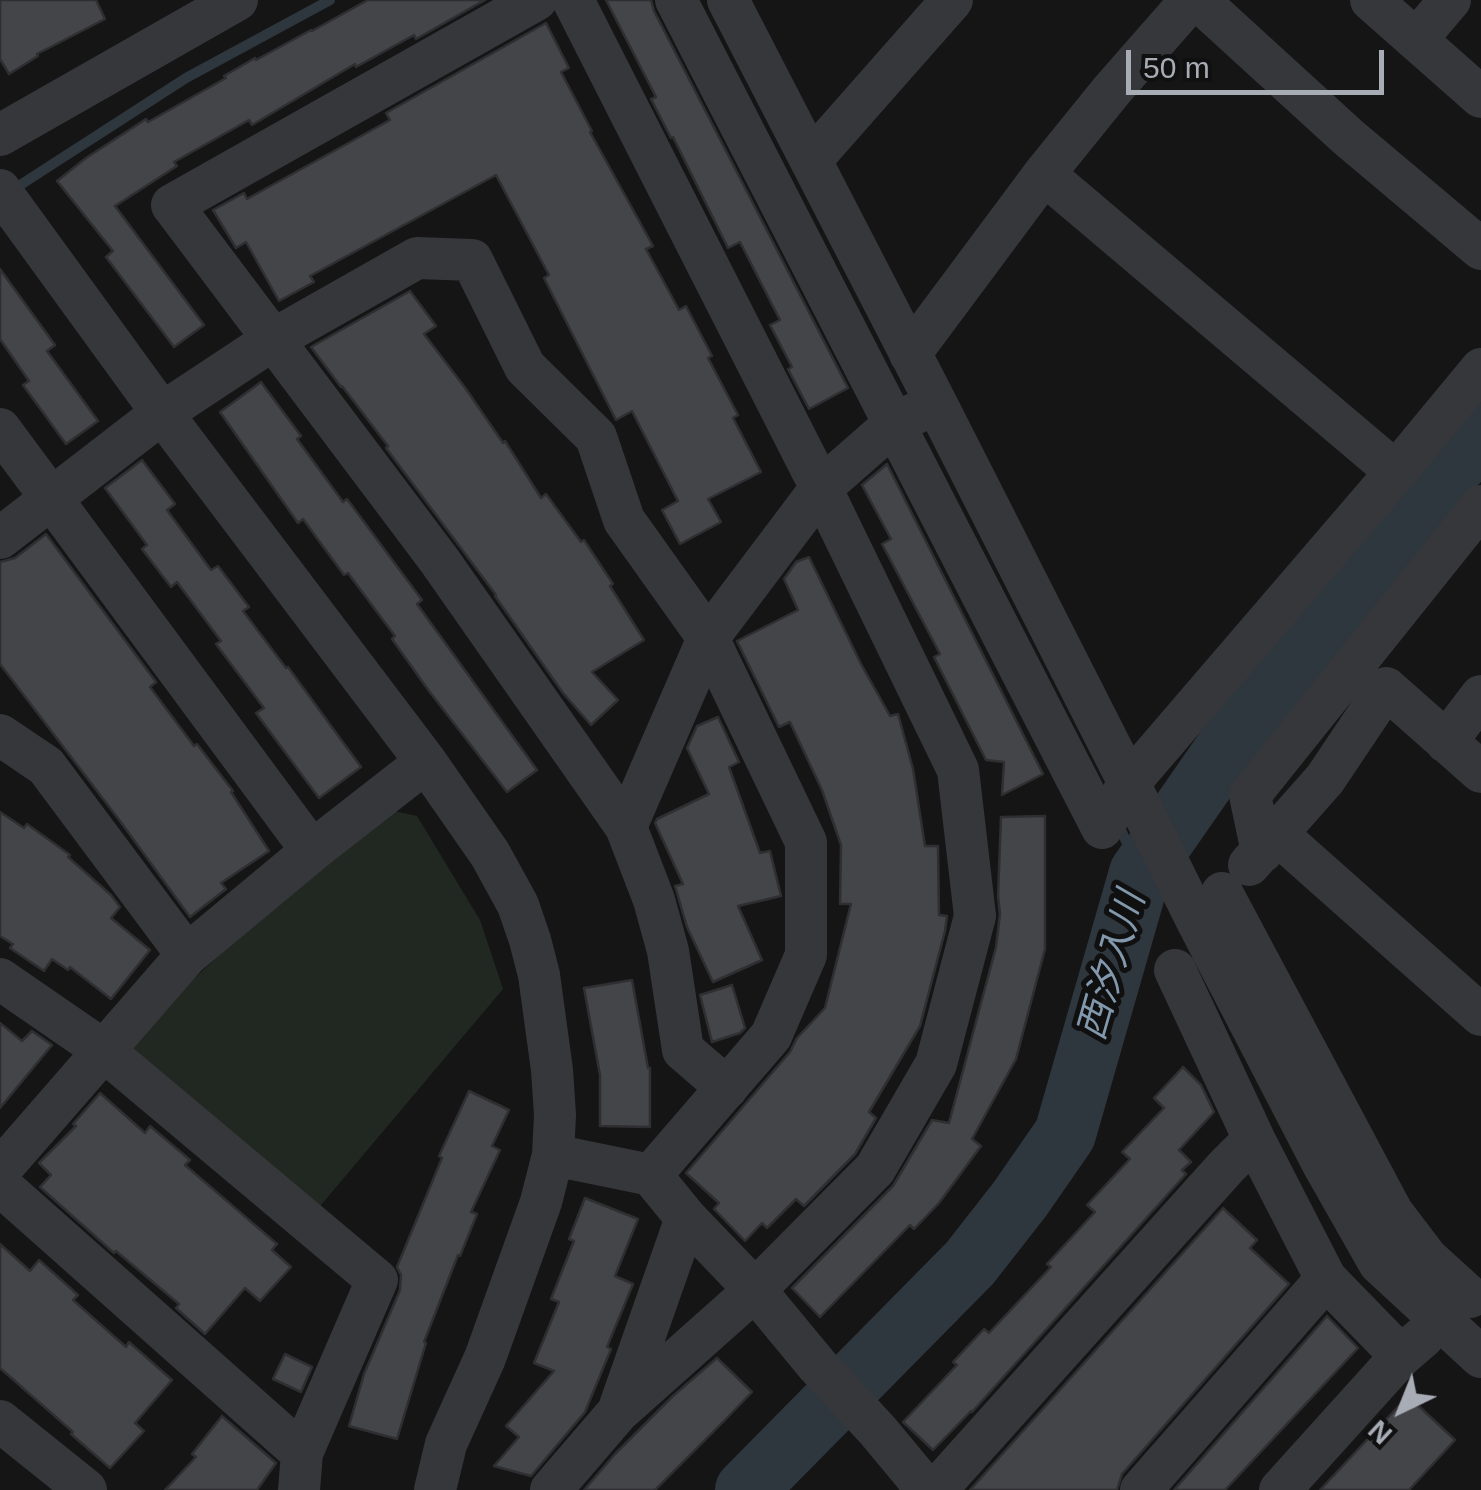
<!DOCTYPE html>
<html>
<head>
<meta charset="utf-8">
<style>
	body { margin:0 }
	#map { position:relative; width:1481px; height:1490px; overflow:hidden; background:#151516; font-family:Helvetica,sans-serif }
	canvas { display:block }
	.north { position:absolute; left:1351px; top:1360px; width:100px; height:100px; -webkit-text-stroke:8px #101011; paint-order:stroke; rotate:223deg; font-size:28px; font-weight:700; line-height:40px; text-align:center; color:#a8acb5 }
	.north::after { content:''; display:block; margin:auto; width:35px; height:45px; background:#a8acb5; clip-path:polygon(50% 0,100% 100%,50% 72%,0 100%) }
	.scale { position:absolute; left:1126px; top:50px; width:258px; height:45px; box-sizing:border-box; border:5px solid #a8acb5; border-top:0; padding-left:12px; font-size:30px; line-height:35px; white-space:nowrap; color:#a8acb5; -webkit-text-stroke:8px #101011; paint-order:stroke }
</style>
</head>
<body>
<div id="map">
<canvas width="1481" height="1490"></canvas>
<div class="north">N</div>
<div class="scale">50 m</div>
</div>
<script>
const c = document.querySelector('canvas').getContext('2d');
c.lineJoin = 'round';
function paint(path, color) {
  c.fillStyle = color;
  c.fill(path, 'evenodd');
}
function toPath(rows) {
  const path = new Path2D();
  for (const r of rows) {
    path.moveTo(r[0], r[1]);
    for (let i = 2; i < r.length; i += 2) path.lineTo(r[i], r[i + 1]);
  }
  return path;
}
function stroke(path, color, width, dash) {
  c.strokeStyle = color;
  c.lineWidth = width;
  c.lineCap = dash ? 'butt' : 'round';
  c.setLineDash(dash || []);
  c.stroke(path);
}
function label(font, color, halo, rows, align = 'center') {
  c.font = font + ' Helvetica,"Noto Sans JP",sans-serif';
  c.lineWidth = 10;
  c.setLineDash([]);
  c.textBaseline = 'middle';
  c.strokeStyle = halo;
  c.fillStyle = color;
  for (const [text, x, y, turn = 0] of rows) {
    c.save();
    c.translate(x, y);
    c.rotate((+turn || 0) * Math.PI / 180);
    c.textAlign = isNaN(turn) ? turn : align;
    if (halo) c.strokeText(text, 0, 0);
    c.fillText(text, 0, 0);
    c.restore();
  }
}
const green = toPath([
	[389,810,417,816,480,920,503,989,316,1211,132,1060,132,1036,320,862]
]);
const stream = toPath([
	[14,189,186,78,330,0],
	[1118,823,1140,873]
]);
const river = toPath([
	[746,1490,970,1263,1020,1199,1065,1134,1140,873,1252,712,1481,433]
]);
const building = toPath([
	[0,0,96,0,105,19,37,54,38,56,9,74,0,59,0,0],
	[368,0,485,0,416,39,414,35,356,67,355,64,252,125,249,120,174,162,177,166,115,206,204,325,174,347,106,257,113,251,57,181,86,158,146,119,148,122,226,78,224,76,255,58,256,60,311,30,312,31,368,0],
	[606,0,651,0,654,11,848,388,809,409,788,369,792,367,770,325,780,320,740,242,728,248,673,137,671,138,651,99,656,97,606,0],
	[546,23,569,68,561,72,592,131,590,132,653,246,646,249,679,310,686,306,712,356,708,358,738,415,733,418,761,472,708,499,721,522,680,544,662,510,678,501,632,411,616,420,544,278,549,275,496,175,310,276,314,282,279,301,246,242,236,248,213,210,244,193,247,199,390,120,386,113,546,23],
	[0,269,55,345,47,351,98,421,66,444,23,385,29,381,0,339,0,269],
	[410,291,436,326,424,334,466,389,503,443,505,441,541,498,546,494,581,542,584,540,613,584,610,586,644,640,592,672,618,700,591,725,563,693,495,596,496,595,386,448,388,446,342,386,341,387,311,347,410,291],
	[261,382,301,436,297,439,343,502,347,499,422,600,417,604,537,770,507,792,429,691,392,639,395,636,348,573,344,575,303,519,298,523,220,412,261,382],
	[142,460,175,504,167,510,211,570,218,566,249,607,243,611,286,668,288,667,361,767,319,798,256,713,264,708,216,644,221,641,177,582,171,587,142,549,147,545,105,488,142,460],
	[887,464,1043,774,1002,795,1004,762,986,760,934,657,940,654,882,544,891,539,862,485,887,464],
	[46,534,156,682,150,687,194,746,197,744,233,791,231,792,269,851,221,883,226,889,190,917,120,821,0,664,0,562,15,558,46,534],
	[809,557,861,664,890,716,898,714,913,769,925,846,938,846,939,915,947,916,945,931,920,1026,869,1112,876,1118,855,1154,804,1206,796,1199,767,1228,762,1223,745,1241,714,1209,719,1203,686,1173,790,1052,797,1038,825,1008,851,904,840,904,841,845,822,790,790,722,779,727,737,641,798,610,784,579,796,562,809,557],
	[718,717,739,762,729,767,760,853,770,851,781,896,738,906,762,960,713,982,687,927,675,886,683,884,655,823,657,819,709,794,687,748,697,726,718,717],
	[0,812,24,828,27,824,70,855,68,857,111,895,120,907,111,918,150,950,111,999,70,967,68,970,52,959,44,971,10,948,13,944,0,936,0,812],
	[1045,816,1045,949,1016,1059,972,1139,981,1146,939,1203,914,1229,910,1225,820,1317,792,1288,893,1186,932,1120,949,1123,996,947,1000,914,998,896,1001,817,1045,816],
	[632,980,648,1068,650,1068,650,1127,600,1126,600,1075,584,988,632,980],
	[732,985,745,1028,740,1033,712,1042,700,995,732,985],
	[0,1023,22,1041,32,1031,52,1045,0,1108,0,1023],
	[1183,1067,1201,1085,1214,1112,1179,1150,1191,1162,1182,1170,1186,1174,972,1412,971,1411,933,1450,903,1422,957,1365,953,1362,984,1329,989,1333,1051,1267,1047,1264,1095,1212,1087,1205,1130,1159,1122,1152,1164,1108,1154,1098,1183,1067],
	[469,1091,509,1110,492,1146,500,1150,471,1212,477,1214,460,1256,458,1255,424,1342,426,1343,397,1439,349,1426,364,1374,400,1290,401,1275,397,1267,442,1158,439,1156,469,1091],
	[100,1093,145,1133,150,1126,190,1160,185,1165,277,1244,272,1250,291,1267,260,1301,245,1288,205,1334,176,1308,179,1304,116,1251,114,1253,40,1187,51,1175,39,1163,76,1126,73,1124,100,1093],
	[585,1198,638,1219,615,1276,633,1284,607,1347,611,1349,585,1412,531,1476,494,1466,519,1437,506,1426,554,1371,534,1363,559,1302,551,1299,574,1241,569,1239,585,1198],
	[1223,1208,1257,1240,1250,1248,1289,1284,1122,1474,1117,1490,970,1490,1223,1208],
	[0,1244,30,1271,39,1260,78,1295,73,1300,126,1347,129,1342,172,1380,135,1423,144,1431,110,1468,71,1434,73,1432,0,1368,0,1244],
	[1327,1316,1358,1348,1225,1490,1174,1490,1327,1316],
	[285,1354,312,1367,301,1392,273,1379,285,1354],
	[717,1358,752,1392,724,1421,655,1490,584,1490,615,1454,673,1396,717,1358],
	[1408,1396,1455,1440,1409,1490,1320,1490,1408,1396],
	[222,1416,276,1463,257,1490,165,1490,196,1457,192,1454,222,1416]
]);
const minor = toPath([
	[536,0,172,205,439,560,626,827,654,900,668,951,683,1050,727,1088],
	[676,0,1102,828,1129,783,1396,472,1481,369],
	[728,0,936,403,1129,783,1195,917,1324,1166,1379,1263,1481,1357],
	[1198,0,1348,137,1481,249],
	[1371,0,1481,97],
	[1416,40,1450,0],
	[0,135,237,0],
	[811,160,952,0],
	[1044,174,1396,472],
	[0,190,162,413,426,762,490,854,518,905,530,940,539,975,552,1070,555,1115,553,1155,541,1202,485,1358,446,1444,435,1490],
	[910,354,1044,174,1112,90,1191,0],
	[0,429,312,851],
	[0,538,162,413,274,339,417,258,472,260,525,367,596,437,624,520,708,638,806,842,806,955,771,1036,651,1175,553,1155],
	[0,735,46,766,187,955],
	[1446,742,1481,696],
	[626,827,708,638,821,488,894,424,920,411],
	[1277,834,1481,1015],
	[1262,852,1250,795,1481,506],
	[1249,865,1325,779,1386,688,1481,772],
	[1222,893,1392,1212,1427,1258,1470,1297],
	[1175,970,1254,1139,1326,1279,1401,1356],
	[0,979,103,1050,377,1280,302,1453,299,1490],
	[0,1170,187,955,312,851,426,762],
	[651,1175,686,1218,755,1290,817,1365,878,1431,927,1490],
	[0,1185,302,1453],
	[620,1406,686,1218],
	[0,1421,86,1490],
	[551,1490,618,1412,755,1290,875,1169,936,1064,975,916,958,770,821,488,573,0],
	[936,1490,1226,1167,1254,1139],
	[1141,1490,1326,1279],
	[1280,1490,1401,1356,1423,1337]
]);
const waterNames = [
	["西汐入川",1113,966,-74]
];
paint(green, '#212822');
stroke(stream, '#2f373e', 10);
stroke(river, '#2f373e', 62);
paint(building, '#444549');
stroke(building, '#2f2f32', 2.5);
stroke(minor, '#36373b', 42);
label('italic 38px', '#8299ad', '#101011', waterNames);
</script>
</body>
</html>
